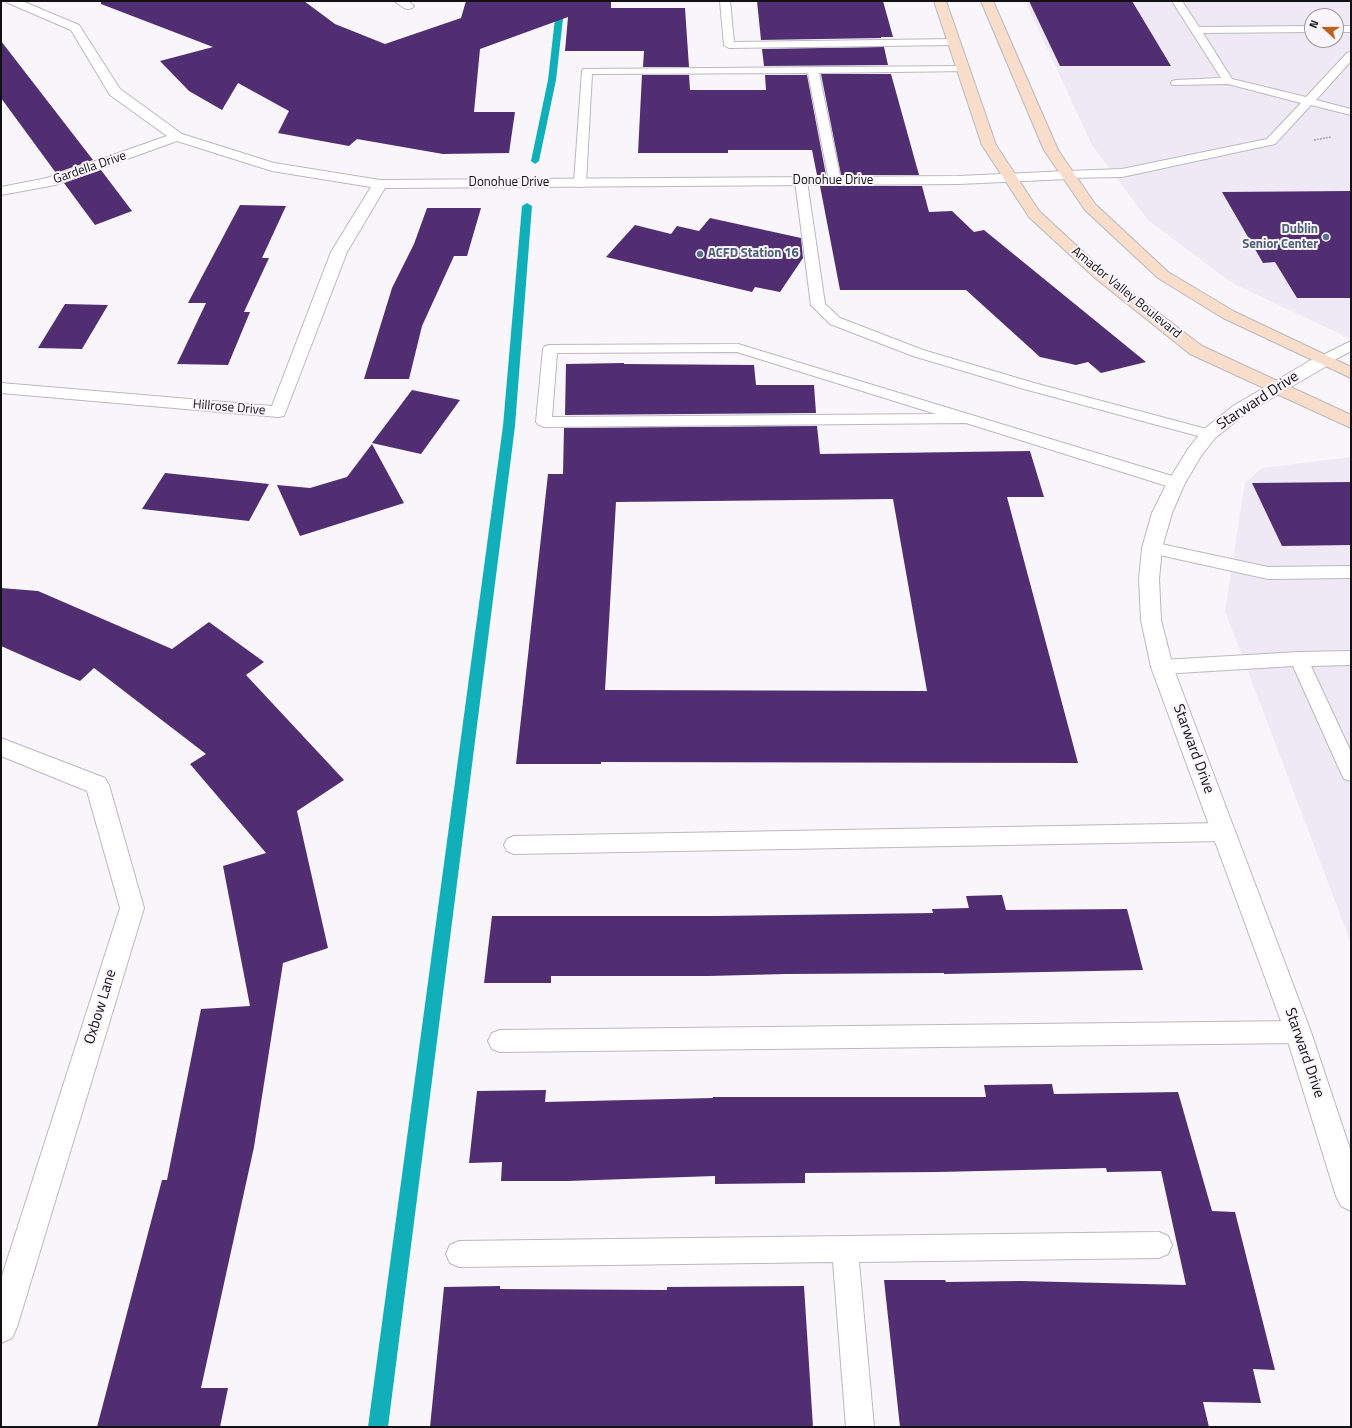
<!DOCTYPE html>
<html>
<head>
<meta charset="utf-8">
<style>
	body { margin:0 }
	#map { position:relative; width:1352px; height:1428px; overflow:hidden; background:#f8f5fb; font-family:"Titillium Web",sans-serif }
	canvas { display:block }
	.frame { position:absolute; inset:0; border:2px solid #111012; pointer-events:none }
	.north { position:absolute; left:1304px; top:8px; width:40px; height:40px; box-sizing:border-box; background:#f8f5fb; border:1px solid #9c999e; border-radius:50%; rotate:291deg; font-size:11px; font-weight:700; line-height:16px; text-align:center; color:#111012 }
	.north::after { content:''; display:block; margin:auto; width:14px; height:18px; background:#c1611f; clip-path:polygon(50% 0,100% 100%,50% 72%,0 100%) }
</style>
</head>
<body>
<div id="map">
<canvas width="1352" height="1428"></canvas>
<div class="frame"></div>
<div class="north">N</div>
</div>
<script>
const c = document.querySelector('canvas').getContext('2d');
c.lineJoin = 'round';
function paint(path, color) {
  c.fillStyle = color;
  c.fill(path, 'evenodd');
}
function toPath(rows) {
  const path = new Path2D();
  for (const r of rows) {
    path.moveTo(r[0], r[1]);
    for (let i = 2; i < r.length; i += 2) path.lineTo(r[i], r[i + 1]);
  }
  return path;
}
function stroke(path, color, width, dash) {
  c.strokeStyle = color;
  c.lineWidth = width;
  c.lineCap = dash ? 'butt' : 'round';
  c.setLineDash(dash || []);
  c.stroke(path);
}
function label(font, color, halo, rows, align = 'center') {
  c.font = font + ' "Titillium Web",sans-serif';
  c.lineWidth = 4;
  c.setLineDash([]);
  c.textBaseline = 'middle';
  c.strokeStyle = halo;
  c.fillStyle = color;
  for (const [text, x, y, turn = 0] of rows) {
    c.save();
    c.translate(x, y);
    c.rotate((+turn || 0) * Math.PI / 180);
    c.textAlign = isNaN(turn) ? turn : align;
    if (halo) c.strokeText(text, 0, 0);
    c.fillText(text, 0, 0);
    c.restore();
  }
}
const built = toPath([
	[1025,1,1351,1,1351,339,1232,283,1148,220,1092,145],
	[1312,16,1336,16,1336,40,1312,40],
	[1351,457,1351,943,1225,611,1245,483,1262,468]
]);
const stream = toPath([
	[557,1,565,1,556,80,539,161,535,164,531,161,548,80,557,1],
	[527,203,532,206,515,426,388,1427,368,1427,503,426,522,206,527,203]
]);
const building = toPath([
	[101,1,304,1,335,24,385,44,461,18,466,1,611,1,611,8,685,8,689,67,643,67,644,51,565,51,568,17,480,49,474,112,515,112,509,153,443,154,357,139,349,146,278,133,289,111,238,83,222,110,189,91,160,61,213,47,101,4],
	[757,1,883,1,893,37,881,37,881,38,761,40],
	[1029,1,1132,1,1171,66,1060,66],
	[1,41,93,160,56,173,1,98],
	[884,47,888,65,764,66,762,49],
	[821,74,891,74,919,175,841,175],
	[642,75,689,75,690,90,766,90,765,75,807,75,826,175,817,175,812,150,728,150,728,153,638,153],
	[101,170,132,211,95,225,64,183],
	[820,186,922,186,929,212,952,211,974,232,984,230,1146,362,1101,373,1088,362,1076,365,1040,357,966,290,840,290],
	[1351,191,1351,298,1297,298,1275,262,1263,263,1222,192],
	[240,205,286,206,262,258,269,258,244,312,250,312,228,365,177,364,206,303,188,303],
	[427,208,481,208,467,256,454,256,422,326,409,379,364,379,392,288,414,244],
	[710,218,801,238,803,258,780,292,755,287,752,292,606,257,635,225,671,234,677,226,699,231],
	[65,304,108,305,82,349,38,348],
	[624,363,624,364,754,365,756,385,814,385,816,413,565,415,566,364],
	[412,390,460,400,421,454,372,443],
	[817,426,820,454,1030,451,1044,497,1007,497,1078,763,601,762,601,764,516,764,548,474,563,474,564,428],
	[893,499,927,691,605,690,616,502],
	[372,444,404,503,300,536,277,485,310,488,347,477],
	[165,473,269,484,249,521,142,509],
	[1351,482,1351,545,1282,546,1252,483],
	[1,588,38,591,172,649,209,622,264,662,246,675,344,780,297,811,328,948,283,963,254,1147,201,1388,228,1388,220,1427,97,1427,162,1180,167,1180,201,1009,250,1006,223,866,266,853,190,764,206,754,94,668,80,681,1,646],
	[1002,895,1006,910,1127,909,1143,970,944,974,944,973,786,974,709,976,551,976,551,983,484,983,492,916,716,916,933,913,932,909,969,908,966,896],
	[1052,1084,1054,1094,1178,1092,1212,1211,1235,1212,1275,1370,1253,1369,1261,1403,1203,1402,1209,1427,900,1427,884,1280,945,1280,946,1282,1021,1281,1186,1285,1161,1171,1107,1172,1106,1168,939,1172,805,1173,805,1183,715,1184,715,1176,567,1181,501,1181,502,1162,469,1163,477,1091,546,1090,545,1102,713,1098,713,1097,986,1097,984,1085],
	[500,1286,500,1289,667,1290,667,1287,804,1286,813,1427,430,1427,444,1287]
]);
const path = toPath([
	[1314,140,1331,137]
]);
const lane = toPath([
	[720,1,730,1,734,42,955,39,960,42,955,45,729,48,724,45,720,1],
	[1172,1,1182,1,1199,27,1312,26,1312,32,1203,33,1232,79,1306,97,1347,53,1351,52,1351,61,1316,100,1351,109,1351,115,1311,105,1275,144,1122,177,1064,178,1062,175,1064,172,1068,171,1122,169,1267,139,1301,103,1228,84,1172,85,1171,83,1172,81,1176,80,1221,78,1172,1],
	[1336,26,1351,26,1351,32,1336,32,1336,26],
	[963,66,968,69,967,71,819,73,841,181,839,184,835,185,831,184,829,181,808,73,592,74,586,183,584,186,580,187,576,186,574,183,582,71,583,69,963,66],
	[801,177,805,178,807,181,825,304,840,318,923,350,1034,383,1214,431,1217,434,1214,437,1209,439,1024,389,913,356,830,324,811,305,795,181,797,178,801,177],
	[1351,341,1351,351,1329,363,1324,364,1319,363,1317,360,1319,357,1351,341],
	[738,344,1182,479,1184,483,1182,487,1176,488,1170,487,966,423,544,427,539,425,536,422,543,349,545,346,550,345,738,344],
	[737,352,936,414,552,417,557,353,737,352],
	[1152,542,1268,567,1351,566,1351,578,1268,579,1146,552,1144,548,1146,544,1152,542],
	[1351,651,1351,665,1311,666,1351,752,1351,781,1344,779,1341,773,1293,666,1162,674,1155,672,1153,667,1155,662,1162,660,1299,652,1351,651],
	[1223,823,1230,826,1233,832,1230,838,1223,841,514,854,507,851,504,845,507,839,514,836,1223,823],
	[1298,1021,1306,1024,1310,1032,1306,1040,1298,1043,500,1052,492,1049,488,1041,492,1033,500,1030,1298,1021],
	[1159,1232,1168,1236,1172,1245,1168,1254,1159,1258,859,1262,874,1427,846,1427,833,1262,459,1267,450,1263,446,1254,450,1245,459,1241,1159,1232]
]);
const street = toPath([
	[6,1,22,1,79,25,120,89,182,134,274,163,380,180,959,176,1068,171,1073,172,1075,175,1073,178,1068,179,959,184,385,188,347,252,284,416,278,417,1,393,1,383,272,406,331,252,371,187,272,171,177,141,55,185,1,195,1,187,47,178,167,136,110,95,71,30,8,3,6,1],
	[394,1,408,1,414,6,412,8,408,9,404,8,394,1],
	[1324,355,1330,356,1332,360,1330,364,1245,414,1215,438,1201,456,1185,483,1172,513,1162,548,1159,579,1161,620,1173,667,1311,1032,1351,1152,1351,1211,1341,1206,1336,1196,1285,1032,1151,667,1141,620,1139,579,1142,548,1152,513,1167,483,1188,449,1203,430,1233,406,1318,356,1324,355],
	[1,738,105,778,109,785,144,908,17,1327,12,1338,1,1343,1,1279,120,908,87,791,1,756,1,738]
]);
const secondary = toPath([
	[934,1,946,1,996,145,1039,211,1105,272,1202,346,1351,415,1351,428,1190,354,1095,278,1029,217,982,145,934,1],
	[981,1,993,1,1058,150,1095,204,1168,272,1235,312,1351,367,1351,378,1223,318,1158,278,1085,210,1044,150,981,1]
]);
const markers = [
	[1326,237,4,"#5c6f8a"],
	[700,254,4,"#5c6f8a"]
];
const farStreetnames = [
	["Gardella Drive",90,168,-19],
	["Donohue Drive",833,181],
	["Donohue Drive",509,183],
	["Amador Valley Boulevard",1126,293,39],
	["Hillrose Drive",229,408,5]
];
const farServicenames = [
	["Dublin",1318,230],
	["Senior Center",1318,245],
	["ACFD Station 16",708,254,"left"]
];
const streetNames = [
	["Starward Drive",1258,401,-33],
	["Starward Drive",1193,749,70],
	["Oxbow Lane",101,1007,-73],
	["Starward Drive",1304,1053,71]
];
paint(built, '#efe9f6');
paint(stream, '#10afb9');
paint(building, '#512e71');
stroke(lane, '#bbb8be', 2);
stroke(street, '#bbb8be', 2);
stroke(secondary, '#bbb8be', 2);
stroke(path, '#a7a5a9', 1.5, [2, 1]);
paint(lane, '#fff');
paint(street, '#fff');
paint(secondary, '#f7ddca');
for (const [x, y, r, color] of markers) {
  const dot = new Path2D();
  dot.arc(x, y, r, 0, 2 * Math.PI);
  c.fillStyle = color;
  c.fill(dot);
  stroke(dot, '#f8f5fb', 1.5);
}
label('13px', '#111012', '#f8f5fb', farStreetnames);
label('bold 13px', '#4e5e75', '#f8f5fb', farServicenames, 'right');
label('15px', '#111012', '#f8f5fb', streetNames);
</script>
</body>
</html>
